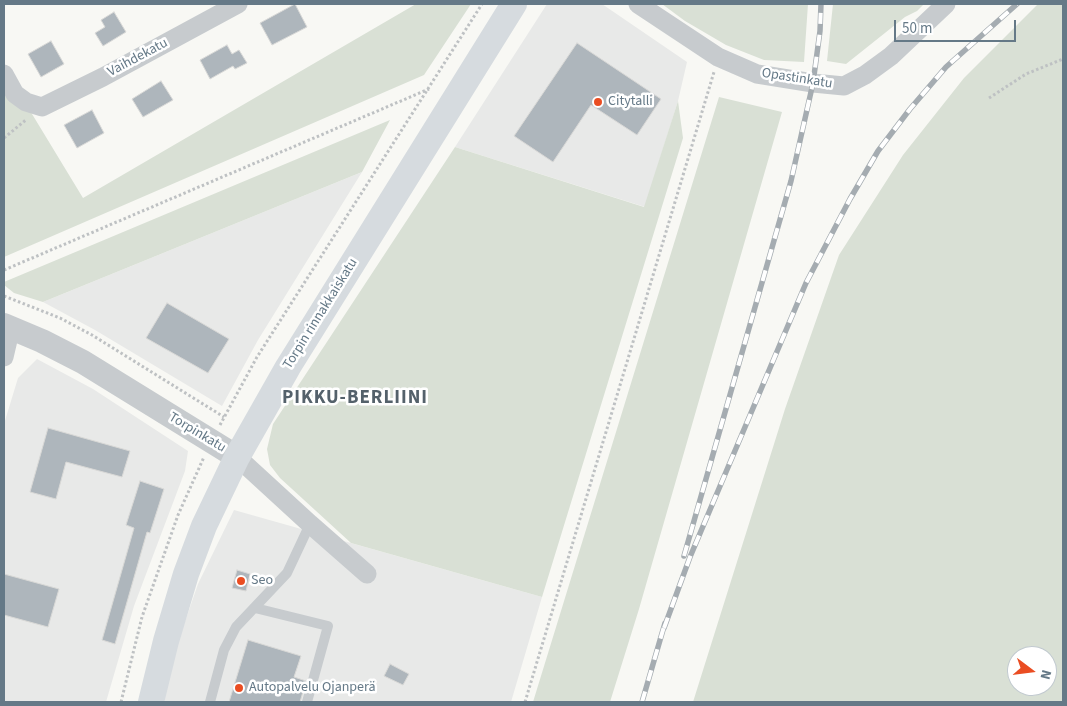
<!DOCTYPE html>
<html>
<head>
<meta charset="utf-8">
<style>
	body { margin:0 }
	#map { position:relative; width:1067px; height:706px; overflow:hidden; background:#f8f8f4; font-family:"Source Sans 3",sans-serif }
	canvas { display:block }
	.frame { position:absolute; inset:0; border:5px solid #657987; pointer-events:none }
	.north { position:absolute; left:1007px; top:646px; width:50px; height:50px; box-sizing:border-box; background:#fff; border:1px solid #c1c9cf; border-radius:50%; rotate:105deg; font-size:14px; font-weight:700; line-height:20px; text-align:center; color:#657987 }
	.north::after { content:''; display:block; margin:auto; width:18px; height:22px; background:#ea4d22; clip-path:polygon(50% 0,100% 100%,50% 72%,0 100%) }
	.scale { position:absolute; left:894px; top:20px; width:122px; height:22px; box-sizing:border-box; border:2px solid #657987; border-top:0; padding-left:6px; font-size:15px; line-height:18px; white-space:nowrap; color:#657987; -webkit-text-stroke:4px #fff; paint-order:stroke }
</style>
</head>
<body>
<div id="map">
<canvas width="1067" height="706"></canvas>
<div class="frame"></div>
<div class="north">N</div>
<div class="scale">50 m</div>
</div>
<script>
const c = document.querySelector('canvas').getContext('2d');
c.lineJoin = 'round';
function paint(path, color) {
  c.fillStyle = color;
  c.fill(path, 'evenodd');
}
function toPath(rows) {
  const path = new Path2D();
  for (const r of rows) {
    path.moveTo(r[0], r[1]);
    for (let i = 2; i < r.length; i += 2) path.lineTo(r[i], r[i + 1]);
  }
  return path;
}
function stroke(path, color, width, dash) {
  c.strokeStyle = color;
  c.lineWidth = width;
  c.lineCap = dash ? 'butt' : 'round';
  c.setLineDash(dash || []);
  c.stroke(path);
}
function label(font, color, halo, rows, align = 'center') {
  c.font = font + ' "Source Sans 3",sans-serif';
  c.lineWidth = 5;
  c.setLineDash([]);
  c.textBaseline = 'middle';
  c.strokeStyle = halo;
  c.fillStyle = color;
  for (const [text, x, y, turn = 0] of rows) {
    c.save();
    c.translate(x, y);
    c.rotate((+turn || 0) * Math.PI / 180);
    c.textAlign = isNaN(turn) ? turn : align;
    if (halo) c.strokeText(text, 0, 0);
    c.fillText(text, 0, 0);
    c.restore();
  }
}
const built = toPath([
	[547,4,602,4,687,62,678,101,645,207,455,147],
	[362,172,258,340,222,406,95,330,43,302],
	[37,359,93,389,188,451,185,471,134,606,106,702,4,702,4,424,18,378],
	[234,510,542,597,511,702,164,702,173,656,198,584]
]);
const green = toPath([
	[416,4,471,4,424,75,4,257,4,93,29,109,83,198],
	[662,4,808,4,804,62,764,60,726,45,685,21],
	[833,4,924,4,917,11,905,17,846,64,827,61],
	[1038,4,1063,4,1063,702,693,702,785,409,839,255,903,155,964,78],
	[1017,656,1047,656,1047,686,1017,686],
	[719,97,782,112,639,609,610,702,533,702],
	[678,101,683,138,542,597,351,543,280,478,270,465,267,449,273,424,455,147,644,207],
	[390,120,362,172,43,302,14,293,4,285,4,282]
]);
const building = toPath([
	[295,4,307,27,272,45,260,23,295,4],
	[114,12,126,32,103,46,95,33,105,27,101,20,114,12],
	[51,41,64,64,41,77,28,54,51,41],
	[577,43,661,99,637,135,591,105,553,162,514,136,577,43],
	[227,45,232,54,239,50,247,63,235,69,233,66,210,79,200,60,227,45],
	[161,81,173,100,143,117,132,99,161,81],
	[92,110,104,133,77,148,64,125,92,110],
	[167,303,229,339,208,373,146,338,167,303],
	[48,428,130,451,122,477,66,462,56,499,30,492,48,428],
	[140,481,164,489,150,533,147,532,115,644,102,640,134,528,126,525,140,481],
	[237,570,250,574,246,591,232,588,237,570],
	[4,574,59,589,48,627,4,615,4,574],
	[248,640,301,656,294,677,306,681,300,702,229,702,248,640],
	[390,664,409,674,403,685,384,676,390,664]
]);
const path = toPath([
	[989,98,1026,74,1063,59],
	[4,138,27,119],
	[4,270,429,89],
	[4,296,60,318,92,335,224,417],
	[220,425,257,357,482,4],
	[121,702,142,617,178,515,204,457],
	[525,702,714,72]
]);
const service = toPath([
	[255,608,328,626,307,702],
	[210,702,224,650,236,627,287,573,310,524]
]);
const minor = toPath([
	[638,4,718,57,757,74,813,83,844,86,865,75,891,56,946,4],
	[4,74,15,94,26,102,42,107,103,77,238,4],
	[4,357,11,327],
	[237,457,310,524,367,574]
]);
const tertiary = toPath([
	[4,325,42,341,83,362,237,457]
]);
const secondary = toPath([
	[151,702,166,641,186,574,204,526,237,457,288,367,514,4]
]);
const rail = toPath([
	[684,556,791,181,813,83,820,31,821,4],
	[664,628,690,557,806,283,850,199,878,151,910,109,946,67,1017,4],
	[642,702,665,623]
]);
const markers = [
	[598,102,5,"#ea4d22"],
	[241,581,5,"#ea4d22"],
	[239,688,5,"#ea4d22"]
];
const streetNames = [
	["Vaihdekatu",138,58,-28],
	["Opastinkatu",797,79,9],
	["Torpin rinnakkaiskatu",321,314,-58],
	["Torpinkatu",197,433,31]
];
const poiNames = [
	["Citytalli",608,102],
	["Seo",251,581],
	["Autopalvelu Ojanperä",249,688]
];
const districtNames = [
	["PIKKU-BERLIINI",355,399]
];
paint(built, '#e8e9e8');
paint(green, '#d9e0d5');
paint(building, '#aeb6bc');
stroke(building, '#d9d9d7', 1);
stroke(path, '#bec1c3', 3, [2.5, 2.5]);
stroke(service, '#c7cbce', 10);
stroke(minor, '#c7cbce', 19);
stroke(tertiary, '#c7cbce', 24);
stroke(secondary, '#d6dbdf', 26);
stroke(rail, '#a5acb1', 5.5);
stroke(rail, '#fff', 4, [11]);
for (const [x, y, r, color] of markers) {
  const dot = new Path2D();
  dot.arc(x, y, r, 0, 2 * Math.PI);
  c.fillStyle = color;
  c.fill(dot);
  stroke(dot, '#fff', 2);
}
label('14px', '#657987', '#fff', streetNames);
label('14px', '#657987', '#fff', poiNames, 'left');
c.letterSpacing = '1px';
label('bold 19px', '#54616b', '#fff', districtNames);
c.letterSpacing = '0px';
</script>
</body>
</html>
